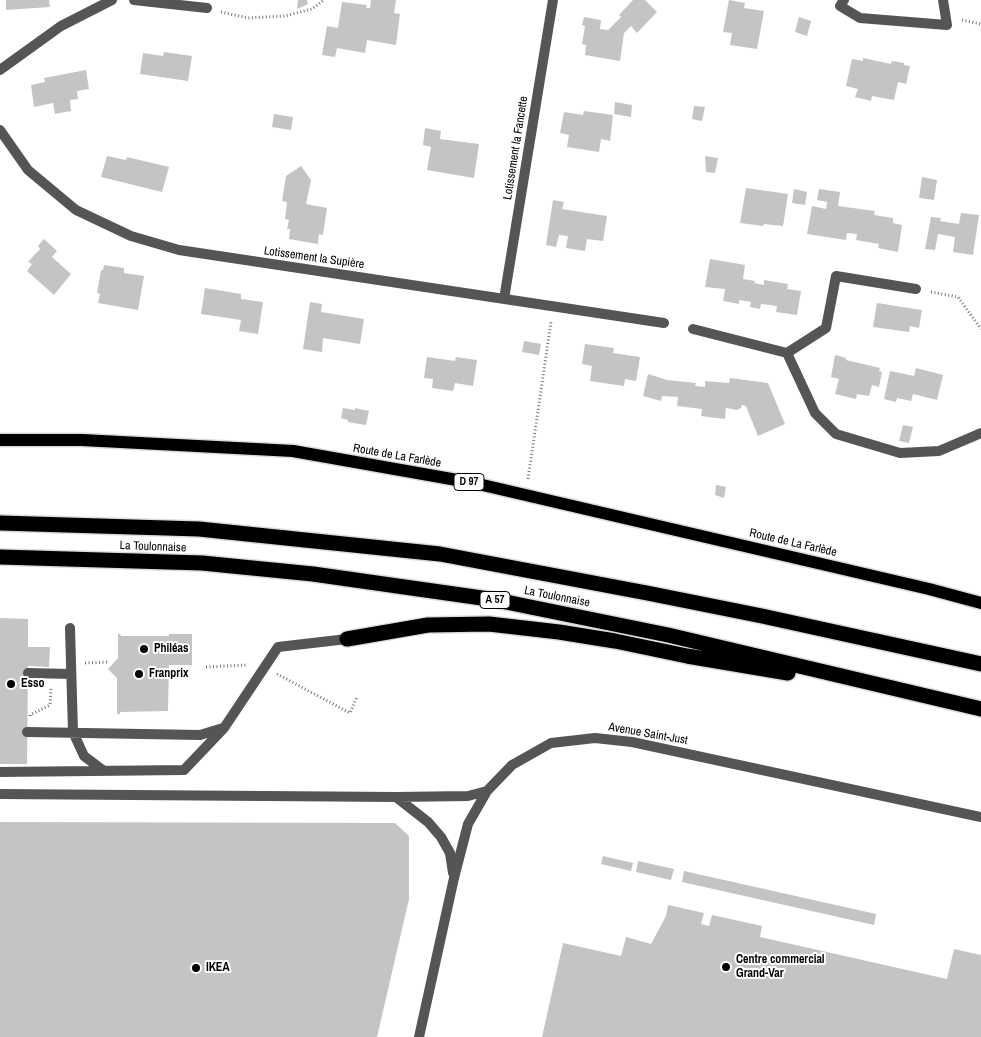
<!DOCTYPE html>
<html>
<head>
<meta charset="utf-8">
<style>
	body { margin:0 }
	canvas { display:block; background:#fff }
</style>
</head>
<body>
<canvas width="981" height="1037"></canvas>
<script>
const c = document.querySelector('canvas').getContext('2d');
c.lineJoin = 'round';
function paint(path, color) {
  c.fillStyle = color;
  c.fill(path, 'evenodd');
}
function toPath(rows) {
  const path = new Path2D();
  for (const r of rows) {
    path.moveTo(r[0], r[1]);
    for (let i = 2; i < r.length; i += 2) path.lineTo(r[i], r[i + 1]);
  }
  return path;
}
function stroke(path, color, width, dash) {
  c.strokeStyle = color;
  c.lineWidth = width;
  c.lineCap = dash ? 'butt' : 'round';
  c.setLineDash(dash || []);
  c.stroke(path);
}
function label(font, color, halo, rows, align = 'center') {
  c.font = font + ' "Archivo Narrow",sans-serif';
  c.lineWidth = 4;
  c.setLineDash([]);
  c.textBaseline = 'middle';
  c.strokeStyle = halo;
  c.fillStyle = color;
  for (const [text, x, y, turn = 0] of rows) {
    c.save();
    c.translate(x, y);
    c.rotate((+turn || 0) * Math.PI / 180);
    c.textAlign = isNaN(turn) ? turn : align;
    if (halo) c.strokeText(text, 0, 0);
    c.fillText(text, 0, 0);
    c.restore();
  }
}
const building = toPath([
	[6,0,49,0,50,7,6,10],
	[298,0,307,0,308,4,297,9],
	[371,0,396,0,394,13,400,14,396,45,367,40,365,53,337,48,335,57,322,55,327,26,338,28,342,2,367,5,366,8,370,8],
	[633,0,645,0,657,12,637,33,631,26,624,33,620,61,585,55,586,45,582,44,585,26,582,25,584,17,601,20,600,29,608,30,621,17,619,15],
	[729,0,745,3,744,8,764,11,757,49,730,45,732,33,723,32],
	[799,17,811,21,807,36,795,32],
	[164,52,192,56,188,81,140,74,143,53,163,56],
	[863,58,891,64,892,61,904,63,904,65,910,66,906,84,898,82,894,100,872,96,871,101,855,97,858,89,846,86,852,59,863,61],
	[86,70,89,89,77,91,78,99,70,100,71,111,55,114,53,103,34,107,31,85,45,82,44,78],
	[615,102,632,105,631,117,614,114],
	[694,106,705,107,702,121,692,119],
	[584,111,613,115,610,141,601,139,599,152,567,147,569,135,560,133,564,112,583,115],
	[274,114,293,117,291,130,272,127],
	[425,128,441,131,440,139,479,144,474,178,427,170,431,147,423,145],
	[107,156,126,160,127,157,169,167,162,192,101,177],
	[705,156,718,158,715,173,706,172],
	[301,166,311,180,306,204,327,208,323,235,319,234,318,244,289,239,290,229,287,229,289,220,285,219,287,202,282,201,286,176],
	[922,177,937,180,934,200,919,198],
	[746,188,788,194,783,226,764,224,763,226,740,223],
	[794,189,807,192,805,205,792,203],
	[819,189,840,192,838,206,875,211,874,215,893,218,893,223,902,225,898,252,878,248,879,244,856,240,857,234,847,233,846,240,807,234,812,206,826,209,827,202,817,200],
	[553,200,564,202,562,209,607,216,603,241,587,239,585,251,566,248,568,236,559,235,556,247,546,245],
	[961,213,979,215,973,255,953,252,955,237,938,234,935,250,925,249,931,217,941,218,940,221,959,224],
	[44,239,57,251,52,257,71,274,54,295,27,271,32,264,28,262,40,249,38,246],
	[710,259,745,265,743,279,755,281,754,283,764,285,764,280,788,284,787,289,801,291,797,315,776,312,777,306,761,304,760,309,750,307,751,302,739,300,739,304,723,301,725,289,705,287],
	[104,265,124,268,124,273,144,276,138,310,98,303,100,294,97,293,101,270,103,270],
	[205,288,241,294,241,299,263,302,258,334,239,331,241,320,201,314],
	[310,302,322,304,321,312,364,319,360,344,323,338,322,352,303,349],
	[877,303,922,310,919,328,910,326,909,332,873,327],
	[524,341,541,344,539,355,522,352],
	[585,344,614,348,613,353,640,357,636,381,625,379,624,386,590,381,592,366,582,364],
	[835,355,846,358,846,360,880,368,879,371,882,372,879,387,872,385,869,396,857,394,856,399,835,394,839,379,831,377],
	[427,357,455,361,456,357,477,360,473,386,455,383,453,391,432,388,433,379,424,378],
	[916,368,943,375,937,400,913,394,911,401,897,398,896,402,884,399,890,371,914,376],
	[648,374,667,380,696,383,695,386,705,387,705,381,729,383,730,378,768,383,785,424,758,436,746,406,742,405,741,408,737,410,726,408,725,419,701,416,702,409,677,406,678,397,662,396,661,401,643,396],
	[343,408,355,410,355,408,369,411,366,425,348,422,348,420,341,418],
	[903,425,913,427,909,443,899,441],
	[716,485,726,487,724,498,715,495],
	[0,618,28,619,28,647,50,647,49,667,28,666,27,764,0,764],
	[118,634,120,634,121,636,169,636,169,634,192,634,192,665,169,665,168,711,120,712,120,714,117,714,117,678,108,669,118,658],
	[0,822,395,823,409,836,409,899,377,1037,0,1037],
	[603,856,633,863,631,871,601,864],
	[638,861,674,869,671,880,636,872],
	[684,871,876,914,874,925,682,882],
	[668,905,704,913,701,924,709,926,712,915,762,926,760,937,947,979,954,949,981,955,981,1037,542,1037,563,943,621,956,626,937,651,944,666,916]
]);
const path = toPath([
	[221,12,248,18,285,16,312,9,324,0],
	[962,20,981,24],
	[931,292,958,297,981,329],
	[528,479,551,322],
	[85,663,109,662],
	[206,667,248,665],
	[277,674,350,713,357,697],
	[30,716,30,715,50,705,51,688]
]);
const service = toPath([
	[134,0,207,8],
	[844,0,840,6,860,18,947,25,943,0],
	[0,70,61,26,112,0],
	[0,130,28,170,76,210,131,236,179,250,664,323],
	[504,299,553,0],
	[70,628,73,732,84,756,104,771],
	[28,673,71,674],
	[27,732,200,735,223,728],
	[0,772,184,770,224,728,278,647,347,639]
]);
const minor = toPath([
	[693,329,787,353,815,413,836,434,900,453,939,451,981,433],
	[787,353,826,328,836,276,916,289],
	[0,794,396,797,468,796,487,791],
	[396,797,428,822,441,837,450,853,453,873],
	[419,1037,454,878,468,824,487,791,512,765,551,743,595,738,632,742,981,817]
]);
const primary = toPath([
	[0,440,82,440,293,451,474,483,929,589,981,603]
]);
const motorway = toPath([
	[0,523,199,529,440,554,647,593,762,616,981,664],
	[0,557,202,563,313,574,496,600,668,635,981,709],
	[347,639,428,625,489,624,559,632,615,641,687,656,788,673]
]);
const markers = [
	[144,649,5,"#000"],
	[139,674,5,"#000"],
	[11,684,5,"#000"],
	[726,967,5,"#000"],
	[196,968,5,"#000"]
];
const shields = [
	[469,482,30],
	[495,600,30]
];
const shieldNames = [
	["D 97",469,482],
	["A 57",495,600]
];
const streetNames = [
	["Lotissement la Fancette",516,148,-81],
	["Lotissement la Supière",314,258,8],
	["Route de La Farlède",397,456,10],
	["Route de La Farlède",793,543,13],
	["La Toulonnaise",153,547,2],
	["La Toulonnaise",557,597,11],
	["Avenue Saint-Just",648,734,10]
];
const poiNames = [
	["Philéas",154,649],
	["Franprix",149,674],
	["Esso",21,684],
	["Centre commercial",736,960],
	["Grand-Var",736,974],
	["IKEA",206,968]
];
paint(building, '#c4c4c4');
stroke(primary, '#dbdbdb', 15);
stroke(motorway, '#dbdbdb', 18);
stroke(path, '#777', 3, [1, 2.5]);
stroke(service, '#555', 10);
stroke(minor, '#555', 10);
stroke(primary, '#000', 12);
stroke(motorway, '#000', 15);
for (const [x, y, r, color] of markers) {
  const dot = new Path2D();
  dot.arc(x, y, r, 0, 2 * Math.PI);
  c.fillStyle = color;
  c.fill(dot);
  stroke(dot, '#fff', 2);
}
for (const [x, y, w] of shields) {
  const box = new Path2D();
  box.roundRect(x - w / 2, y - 8.5, w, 17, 4);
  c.fillStyle = '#fff';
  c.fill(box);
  stroke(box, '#000', 1);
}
label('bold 11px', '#000', null, shieldNames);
label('12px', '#000', '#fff', streetNames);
label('bold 12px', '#000', '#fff', poiNames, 'left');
</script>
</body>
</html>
